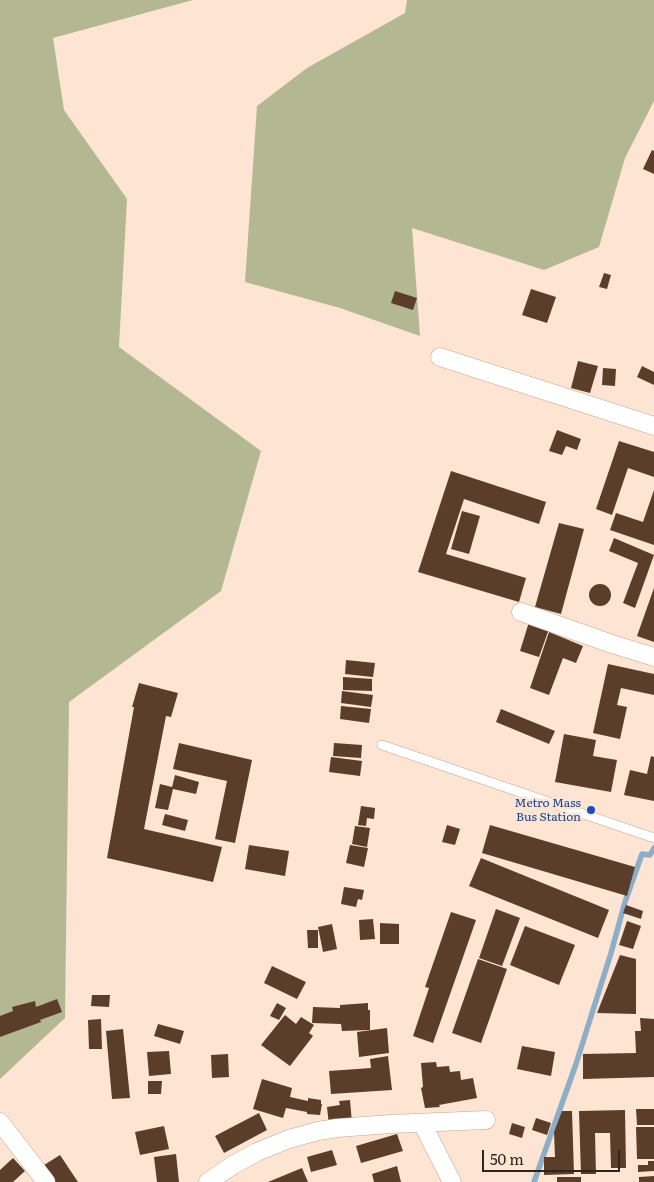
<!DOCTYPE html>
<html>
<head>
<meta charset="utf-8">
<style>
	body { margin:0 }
	#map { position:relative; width:654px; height:1182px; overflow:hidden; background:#fde4d3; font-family:Literata,serif }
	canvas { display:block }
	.scale { position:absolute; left:482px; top:1150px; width:138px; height:22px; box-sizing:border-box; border:2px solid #2f241c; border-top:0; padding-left:6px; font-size:15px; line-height:18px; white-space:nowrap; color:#2f241c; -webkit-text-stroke:4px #fde4d3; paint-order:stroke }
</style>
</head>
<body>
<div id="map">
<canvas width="654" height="1182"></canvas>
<div class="scale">50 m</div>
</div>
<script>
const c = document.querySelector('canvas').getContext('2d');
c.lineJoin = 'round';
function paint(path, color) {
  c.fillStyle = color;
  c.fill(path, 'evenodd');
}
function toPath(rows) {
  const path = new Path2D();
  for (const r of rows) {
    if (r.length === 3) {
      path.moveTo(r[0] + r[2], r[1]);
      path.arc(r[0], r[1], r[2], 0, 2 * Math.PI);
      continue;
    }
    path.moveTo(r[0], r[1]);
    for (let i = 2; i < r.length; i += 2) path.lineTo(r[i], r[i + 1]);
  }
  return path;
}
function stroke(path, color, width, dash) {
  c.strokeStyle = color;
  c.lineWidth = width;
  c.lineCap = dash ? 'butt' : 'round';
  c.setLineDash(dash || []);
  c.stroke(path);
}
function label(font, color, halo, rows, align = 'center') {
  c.font = font + ' Literata,serif';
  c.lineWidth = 5;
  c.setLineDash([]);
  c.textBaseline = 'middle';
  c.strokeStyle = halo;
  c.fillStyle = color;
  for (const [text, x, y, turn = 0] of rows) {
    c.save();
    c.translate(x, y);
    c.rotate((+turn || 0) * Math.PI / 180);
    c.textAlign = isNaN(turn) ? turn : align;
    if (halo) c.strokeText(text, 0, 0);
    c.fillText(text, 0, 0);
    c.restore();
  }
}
const forest = toPath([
	[0,0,193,0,53,38,64,110,127,199,119,347,261,451,221,591,69,702,65,1018,0,1079],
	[407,0,654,0,654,101,625,158,599,247,544,270,412,228,420,336,340,308,245,282,257,106,307,68,405,13]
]);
const stream = toPath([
	[534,1182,576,1064,611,953,625,902,642,854,650,855,654,848]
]);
const building = toPath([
	[652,150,654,151,654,174,643,169],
	[604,273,611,275,607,289,599,287],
	[531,289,556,297,547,323,522,315],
	[395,291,417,298,413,310,391,303],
	[578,361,598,366,590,393,571,388],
	[642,366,654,372,654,385,637,377],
	[603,368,616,369,615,386,602,385],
	[557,430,581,439,577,450,566,446,562,455,549,451],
	[619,441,654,452,654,477,628,468,612,515,596,509],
	[451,471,546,502,539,524,464,499,446,554,526,578,519,602,418,572],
	[654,490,654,545,610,530,616,513,643,522],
	[462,511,480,516,469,554,451,549],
	[559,523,584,529,561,614,535,607],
	[614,538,654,555,635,608,623,603,638,563,609,551],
	[600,595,11],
	[654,588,654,642,637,636],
	[529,622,549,629,539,657,520,651],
	[549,632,583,646,576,663,563,658,549,695,530,688],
	[346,660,375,663,373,677,345,674],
	[608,664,654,674,654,695,621,688,617,705,627,707,620,739,593,733],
	[343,677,372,679,372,691,343,690],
	[139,683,178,693,171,717,166,716,144,829,222,847,213,882,107,858,134,707,132,707],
	[342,691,373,695,371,707,341,703],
	[341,706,371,709,369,723,340,719],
	[501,709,555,731,549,744,496,722],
	[564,734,596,740,593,756,617,760,611,792,555,782],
	[179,743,252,760,235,843,215,839,227,781,173,769],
	[334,743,362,745,361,758,333,756],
	[651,756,654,757,654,801,624,795,630,770,647,774],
	[331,757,362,761,360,776,329,772],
	[175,775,199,782,196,794,173,789,168,810,155,808,160,784,172,787],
	[361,806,375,808,374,819,367,818,366,826,358,825],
	[165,814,188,820,185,831,162,825],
	[447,825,460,829,455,845,442,842],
	[490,825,635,867,627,896,482,853],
	[355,826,370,828,367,847,352,844],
	[249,845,289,851,285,876,245,869],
	[350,845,368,848,364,867,346,863],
	[481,858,609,910,598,938,469,886],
	[344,887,364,890,362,900,358,899,356,907,341,904],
	[626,905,643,911,641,919,623,913],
	[496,909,520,918,502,966,479,958],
	[451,912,476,920,433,1043,413,1036,429,988,425,987],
	[373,919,375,939,360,940,359,920],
	[627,921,641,926,633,949,619,945],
	[380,923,399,924,399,944,380,944],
	[332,924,337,949,323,952,318,927],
	[525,926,575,945,559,985,510,965],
	[307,930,318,930,318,948,308,948],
	[620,955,636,959,636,1014,597,1013],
	[478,959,507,969,481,1043,452,1033],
	[272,966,306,982,297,999,264,983],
	[92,995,110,995,109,1007,91,1006],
	[57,999,62,1012,40,1020,41,1022,0,1037,0,1016,13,1011,12,1007,35,1001,36,1007],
	[277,1003,286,1008,279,1020,270,1016],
	[368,1003,368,1010,370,1010,370,1030,342,1031,341,1024,312,1023,313,1007,340,1008,340,1005],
	[285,1015,296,1024,301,1017,314,1025,309,1033,313,1036,290,1066,261,1045],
	[640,1018,654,1019,654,1077,583,1079,583,1054,636,1053,635,1031,641,1031],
	[101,1019,102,1049,89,1049,88,1020],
	[158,1024,184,1031,180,1044,154,1036],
	[387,1028,389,1053,359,1057,357,1032],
	[123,1029,130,1098,112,1099,106,1031],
	[522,1046,555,1052,551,1076,517,1069],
	[169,1051,171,1074,149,1076,147,1052],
	[228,1054,229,1077,212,1078,211,1055],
	[388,1056,392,1090,331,1094,329,1071,371,1068,370,1059],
	[436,1062,437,1067,449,1066,450,1072,460,1071,461,1080,473,1078,477,1098,439,1105,440,1107,425,1108,421,1088,423,1087,421,1063],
	[262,1079,292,1088,290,1097,308,1101,308,1098,321,1100,321,1104,322,1104,320,1115,307,1114,307,1112,286,1108,283,1118,253,1109],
	[148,1081,162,1081,161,1094,148,1094],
	[350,1100,352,1123,329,1125,327,1107,340,1105,339,1101],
	[636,1109,654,1109,654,1125,637,1125],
	[625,1110,626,1168,611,1168,610,1133,595,1133,596,1174,581,1174,579,1111],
	[562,1111,572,1111,574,1174,544,1175,544,1157,555,1157,554,1132],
	[259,1113,267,1130,224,1153,215,1136],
	[536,1118,551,1123,547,1135,532,1130],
	[512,1123,525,1127,522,1138,509,1134],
	[164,1126,169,1149,140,1155,135,1132],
	[636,1127,654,1127,654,1159,637,1159],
	[397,1134,403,1151,361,1163,356,1146],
	[332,1150,337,1165,311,1172,307,1157],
	[176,1154,179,1182,157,1182,154,1157],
	[60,1155,78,1182,51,1182,41,1167],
	[13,1158,25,1171,13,1182,0,1182,0,1170],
	[648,1161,654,1161,654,1171,638,1172,638,1165,648,1165],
	[397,1166,401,1182,374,1182,372,1174],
	[302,1168,308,1182,268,1182],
	[654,1176,654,1182,639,1182,639,1177],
	[557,1177,581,1177,581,1182,557,1182]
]);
const lane = toPath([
	[382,745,654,838]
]);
const street = toPath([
	[440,357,654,426],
	[521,612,612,644,654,657],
	[0,1122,46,1182],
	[422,1123,452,1182],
	[208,1182,233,1165,257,1152,289,1139,318,1131,337,1128,391,1124,486,1120]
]);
const markers = [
	[591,810,5,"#1a4fb4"]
];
const transitNames = [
	["Metro Mass",581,803],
	["Bus Station",581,817]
];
paint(forest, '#b4b892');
stroke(stream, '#8daec7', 5.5);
paint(building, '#5b3e29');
stroke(lane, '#c3a591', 10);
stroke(street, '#c3a591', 19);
stroke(lane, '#fff', 9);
stroke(street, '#fff', 18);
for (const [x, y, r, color] of markers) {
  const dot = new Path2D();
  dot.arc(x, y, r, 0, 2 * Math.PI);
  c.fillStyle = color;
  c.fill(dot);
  stroke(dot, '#fde4d3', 2);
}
label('12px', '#164399', '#fde4d3', transitNames, 'right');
</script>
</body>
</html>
